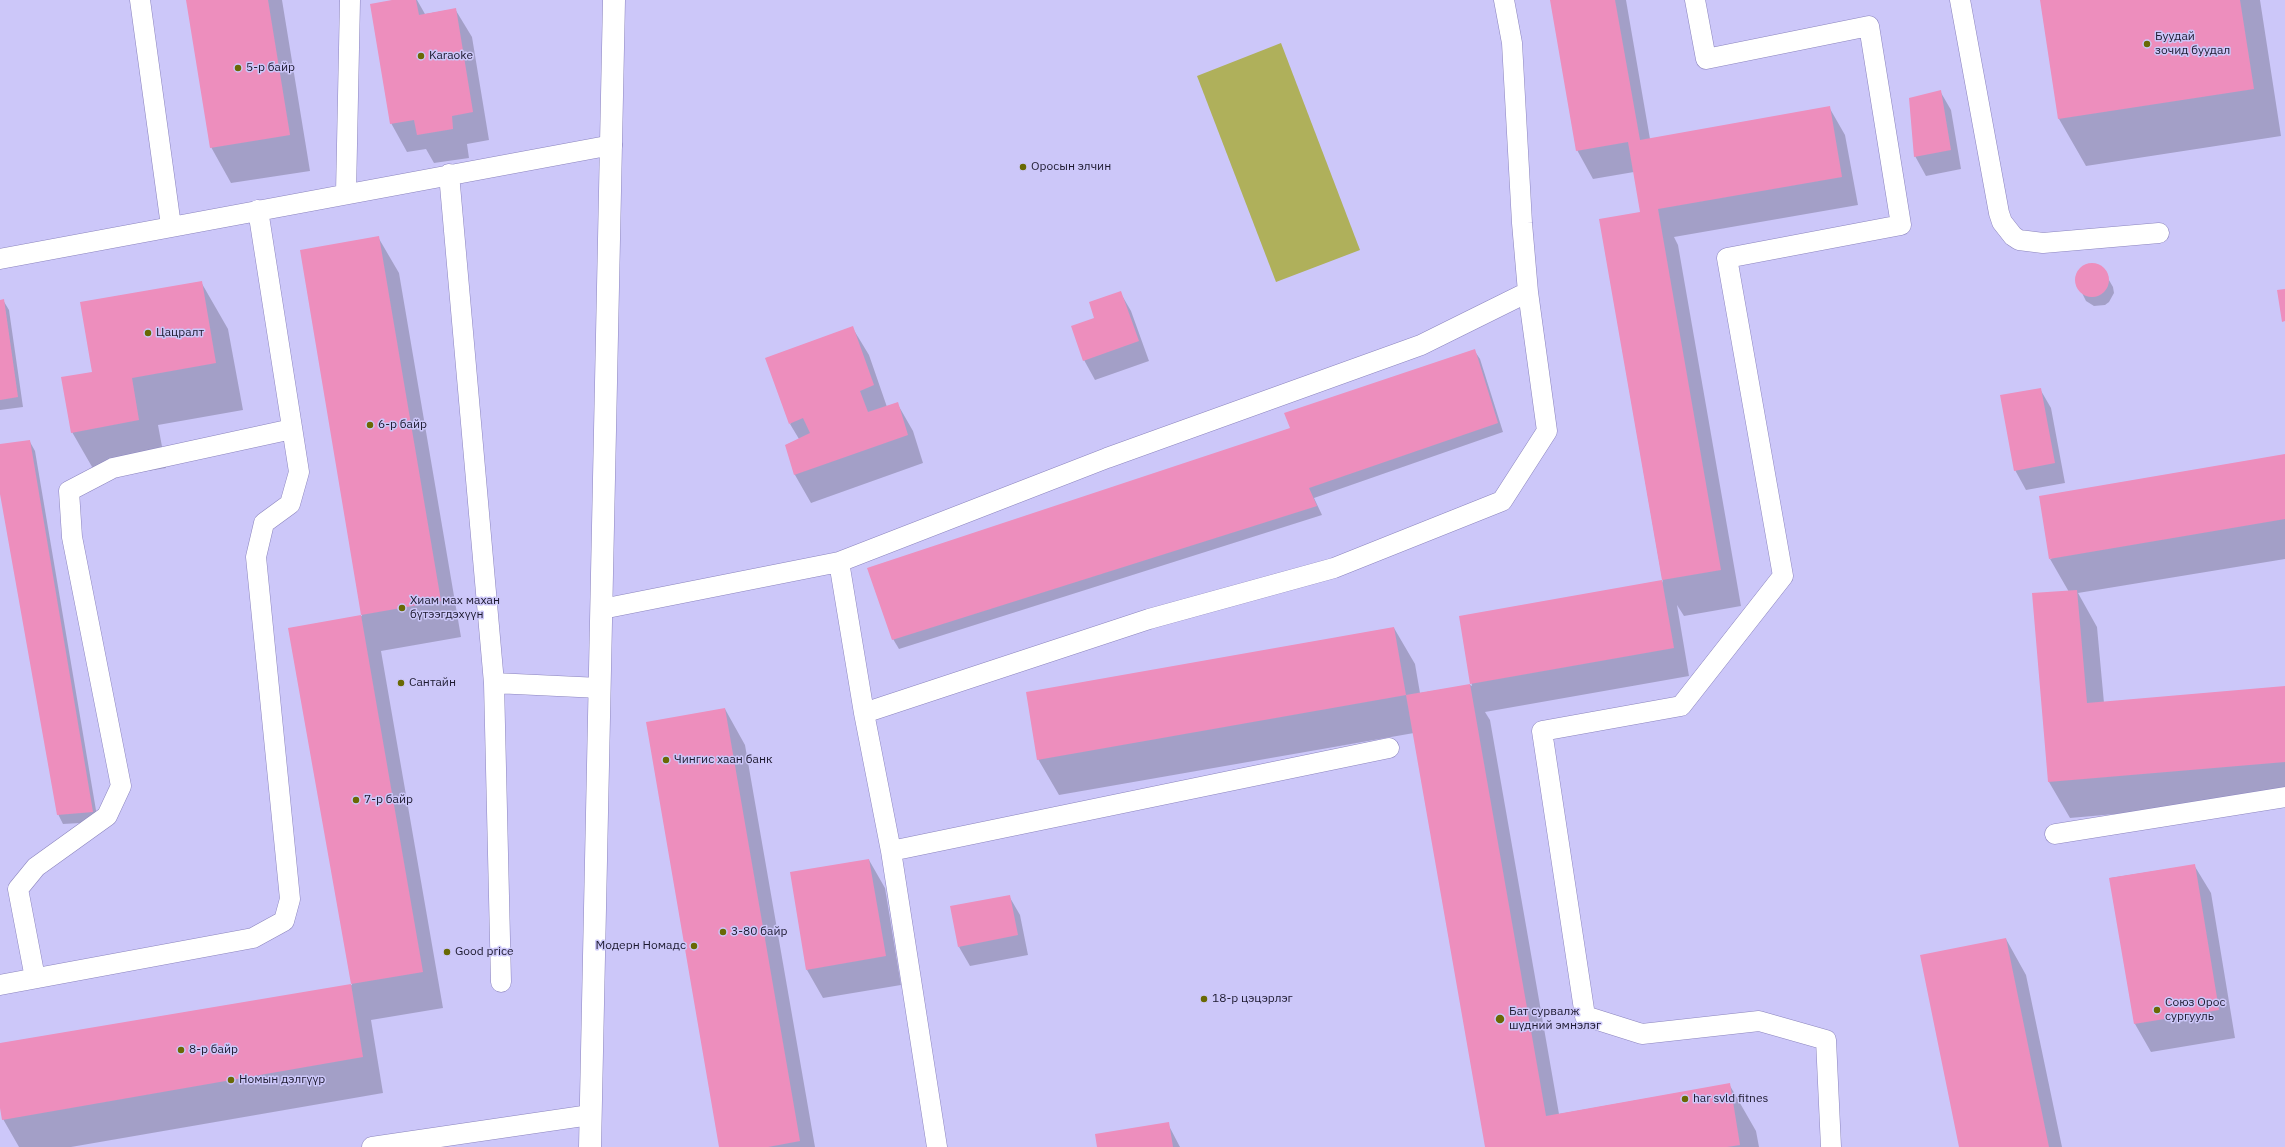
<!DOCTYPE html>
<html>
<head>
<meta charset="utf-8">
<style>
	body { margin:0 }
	canvas { display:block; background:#ccc7f9 }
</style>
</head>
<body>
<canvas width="2285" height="1147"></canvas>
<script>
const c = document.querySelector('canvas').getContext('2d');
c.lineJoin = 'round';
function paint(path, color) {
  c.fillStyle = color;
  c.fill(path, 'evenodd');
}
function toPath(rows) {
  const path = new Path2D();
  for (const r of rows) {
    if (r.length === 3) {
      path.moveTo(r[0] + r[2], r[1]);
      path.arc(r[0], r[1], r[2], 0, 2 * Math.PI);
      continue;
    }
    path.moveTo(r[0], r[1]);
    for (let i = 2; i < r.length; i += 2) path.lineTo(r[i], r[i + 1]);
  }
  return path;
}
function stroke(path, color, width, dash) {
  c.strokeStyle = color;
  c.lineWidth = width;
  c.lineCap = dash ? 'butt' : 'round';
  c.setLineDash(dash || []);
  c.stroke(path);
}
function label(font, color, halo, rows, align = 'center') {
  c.font = font + ' "IBM Plex Sans",sans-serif';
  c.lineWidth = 3;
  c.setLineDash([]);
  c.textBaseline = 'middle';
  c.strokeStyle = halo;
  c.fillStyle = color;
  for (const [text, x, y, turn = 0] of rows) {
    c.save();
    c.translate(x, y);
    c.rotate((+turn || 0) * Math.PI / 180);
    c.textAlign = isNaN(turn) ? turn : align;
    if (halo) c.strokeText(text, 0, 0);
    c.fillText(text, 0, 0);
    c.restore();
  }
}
const green = toPath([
	[1281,43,1360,250,1276,282,1197,76]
]);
const shadow = toPath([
	[187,0,282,0,310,171,231,183,211,147],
	[398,0,417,0,425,14,455,9,472,37,489,140,467,144,469,158,434,163,426,149,407,152,391,123],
	[1551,0,1626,0,1650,139,1829,107,1845,135,1858,205,1674,237,1678,245,1741,606,1684,616,1677,605,1689,676,1485,712,1490,720,1559,1114,1729,1084,1756,1131,1759,1147,1486,1147,1414,733,1059,795,1038,759,1394,628,1415,664,1420,693,1470,685,1472,686,1460,617,1662,581,1663,583,1600,220,1641,213,1634,172,1593,179,1577,150],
	[2041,0,2260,0,2281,136,2086,166,2059,119],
	[1940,91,1951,110,1961,169,1926,176,1915,156],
	[378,237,399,273,461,637,381,651,443,1008,371,1020,383,1093,71,1147,19,1147,3,1119,0,1102,0,1044,352,985,289,629,362,616,301,251],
	[2092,264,2102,268,2113,287,2114,293,2109,302,2105,305,2094,306,2086,301,2076,281,2083,267],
	[201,282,228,329,243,410,158,425,166,468,99,479,72,432],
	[1120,292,1131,311,1149,361,1095,380,1084,360,1096,319],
	[3,300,9,310,23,407,0,410,0,301],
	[852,327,869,355,887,407,897,403,913,431,923,463,811,503,795,475,786,445,799,439,790,424],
	[1474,350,1480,359,1503,432,1314,498,1322,515,899,649,893,639,1291,429],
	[2040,389,2051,408,2065,483,2026,490,2015,470],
	[30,442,35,451,98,822,63,824,58,814,0,488,0,445],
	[2285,455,2285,559,2078,593,2097,627,2104,703,2285,687,2285,799,2070,818,2049,782,2069,592,2050,559],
	[725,709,745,745,815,1147,720,1147],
	[869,860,885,888,901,985,823,998,807,970],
	[2194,865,2211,893,2235,1038,2151,1052,2135,1024,2110,878],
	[1009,896,1020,915,1028,955,970,966,959,947],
	[2006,939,2026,975,2062,1147,1960,1147],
	[1168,1124,1180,1147,1098,1147]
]);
const building = toPath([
	[186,0,268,0,290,135,210,148],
	[392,0,416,0,419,15,456,8,473,112,452,116,453,129,417,135,414,120,390,124,370,4],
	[1550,0,1615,0,1640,140,1830,106,1842,177,1658,209,1721,570,1662,580,1599,219,1640,212,1628,142,1576,151],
	[2040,0,2240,0,2254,89,2058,119],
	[1941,90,1951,150,1914,157,1909,98],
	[379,236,441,601,361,615,300,250],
	[2092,280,17],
	[202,281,216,363,132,378,139,420,71,433,61,377,92,372,80,302],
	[2285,289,2285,321,2282,322,2277,290],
	[1121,291,1139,341,1083,361,1071,326,1094,318,1089,302],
	[4,299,18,397,0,400,0,300],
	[853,326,874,385,860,391,868,412,898,402,908,435,794,475,785,445,810,433,803,418,789,424,765,358],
	[1475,349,1498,423,1309,488,1317,506,892,640,867,568,1290,428,1284,413],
	[2041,388,2055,463,2014,471,2000,395],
	[30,440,93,812,57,815,0,494,0,444],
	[2285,454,2285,519,2049,559,2039,496],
	[1662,580,1674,648,1470,684,1546,1116,1730,1083,1740,1145,1727,1147,1485,1147,1406,695,1037,760,1026,692,1394,627,1406,695,1470,684,1459,616],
	[2077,590,2087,703,2285,686,2285,762,2048,782,2032,593],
	[361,615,423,972,351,984,288,628],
	[725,708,800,1141,768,1147,719,1147,646,722],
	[869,859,886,956,806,970,790,872],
	[2195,864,2219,1010,2134,1024,2109,878],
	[1010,895,1018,935,958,947,950,906],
	[2006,938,2049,1147,1959,1147,1920,955],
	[351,984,363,1057,2,1120,0,1108,0,1043],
	[1169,1122,1173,1147,1097,1147,1095,1134]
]);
const lane = toPath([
	[140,0,171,226],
	[1695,0,1706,59,1869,26,1901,225,1727,258,1783,576,1681,706,1542,731,1585,1016,1642,1034,1759,1021,1826,1040,1831,1147],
	[1960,0,1999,213,2002,222,2013,236,2019,240,2043,243,2159,233],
	[449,174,494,683,501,982],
	[346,193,350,0],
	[0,259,612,145],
	[839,562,1107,458,1421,345,1528,292,1522,223,1512,43,1504,0],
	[602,609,839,562,864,713,891,851,937,1147],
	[494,683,600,688],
	[864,713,1149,619,1334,568,1502,501,1547,431,1528,292],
	[2055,834,2285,797],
	[891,851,1389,748],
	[35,978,18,889,36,867,107,816,121,786,72,537,69,491,113,468,292,429],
	[0,985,253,938,284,921,290,899,256,557,264,523,290,504,299,472,258,210],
	[372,1147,590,1115]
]);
const secondary = toPath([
	[590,1147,614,0]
]);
const markers = [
	[2147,44,4,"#696904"],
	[421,56,4,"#696904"],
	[238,68,4,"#696904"],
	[1023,167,4,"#696904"],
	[148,333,4,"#696904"],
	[370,425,4,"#696904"],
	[402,608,4,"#696904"],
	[401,683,4,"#696904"],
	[666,760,4,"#696904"],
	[356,800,4,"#696904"],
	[723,932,4,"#696904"],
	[694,946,4,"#696904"],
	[447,952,4,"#696904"],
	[1204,999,4,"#696904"],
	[2157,1010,4,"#696904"],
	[1500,1019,5,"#696904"],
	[181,1050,4,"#696904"],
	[231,1080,4,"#696904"],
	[1685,1099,4,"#696904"]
];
const poiNames = [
	["Буудай",2155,37],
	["зочид буудал",2155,51],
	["Karaoke",429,56],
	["5-р байр",246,68],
	["Оросын элчин",1031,167],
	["Цацралт",156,333],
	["6-р байр",378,425],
	["Хиам мах махан",410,601],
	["бүтээгдэхүүн",410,615],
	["Сантайн",409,683],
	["Чингис хаан банк",674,760],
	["7-р байр",364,800],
	["3-80 байр",731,932],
	["Модерн Номадс",686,946,"right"],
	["Good price",455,952],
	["18-р цэцэрлэг",1212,999],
	["Союз Орос",2165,1003],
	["сургууль",2165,1017],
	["Бат сурвалж",1509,1012],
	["шүдний эмнэлэг",1509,1026],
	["8-р байр",189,1050],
	["Номын дэлгүүр",239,1080],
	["har svld fitnes",1693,1099]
];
paint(green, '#afb05b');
paint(shadow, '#0003');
paint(building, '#ed8ebd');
stroke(lane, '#8b84be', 21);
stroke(secondary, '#8b84be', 23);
stroke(lane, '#fff', 20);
stroke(secondary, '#fff', 22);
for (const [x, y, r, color] of markers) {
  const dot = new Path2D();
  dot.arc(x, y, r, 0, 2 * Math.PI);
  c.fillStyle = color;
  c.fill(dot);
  stroke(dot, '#ccc7f9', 1.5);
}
label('12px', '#1c192f', '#ccc7f9', poiNames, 'left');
</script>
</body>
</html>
